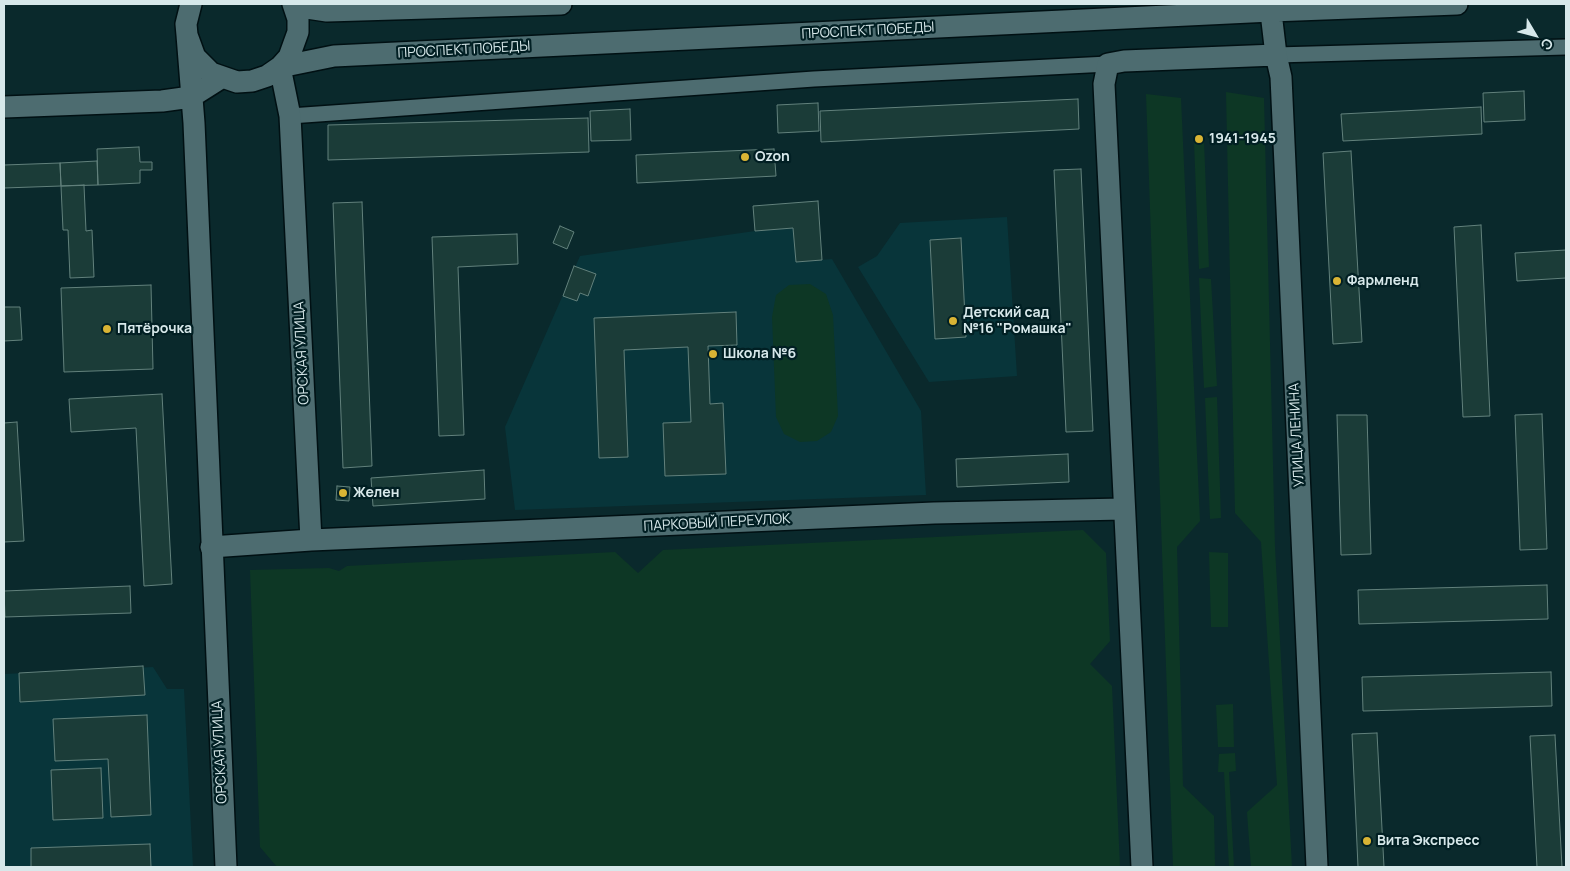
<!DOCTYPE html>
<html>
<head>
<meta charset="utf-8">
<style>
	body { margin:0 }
	#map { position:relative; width:1570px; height:871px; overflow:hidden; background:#0a292c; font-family:Manrope,sans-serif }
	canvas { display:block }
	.frame { position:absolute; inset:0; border:5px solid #d7e8ea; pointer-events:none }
	.north { position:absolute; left:1510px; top:10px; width:50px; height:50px; -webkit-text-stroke:4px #011f23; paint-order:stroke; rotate:127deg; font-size:14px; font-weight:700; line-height:20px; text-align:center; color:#d7e8ea }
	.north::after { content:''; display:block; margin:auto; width:18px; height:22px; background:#d7e8ea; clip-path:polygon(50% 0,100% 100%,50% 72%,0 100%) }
</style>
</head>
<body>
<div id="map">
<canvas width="1570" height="871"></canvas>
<div class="frame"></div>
<div class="north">С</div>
</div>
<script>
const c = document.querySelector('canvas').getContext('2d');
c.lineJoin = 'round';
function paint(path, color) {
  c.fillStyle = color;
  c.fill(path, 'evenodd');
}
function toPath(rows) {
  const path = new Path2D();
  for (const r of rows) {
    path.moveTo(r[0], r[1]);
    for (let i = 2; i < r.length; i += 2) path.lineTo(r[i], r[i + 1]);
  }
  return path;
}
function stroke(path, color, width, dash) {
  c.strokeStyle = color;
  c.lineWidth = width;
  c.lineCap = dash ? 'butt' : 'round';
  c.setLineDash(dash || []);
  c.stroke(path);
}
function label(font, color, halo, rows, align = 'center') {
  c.font = font + ' Manrope,sans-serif';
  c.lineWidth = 4.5;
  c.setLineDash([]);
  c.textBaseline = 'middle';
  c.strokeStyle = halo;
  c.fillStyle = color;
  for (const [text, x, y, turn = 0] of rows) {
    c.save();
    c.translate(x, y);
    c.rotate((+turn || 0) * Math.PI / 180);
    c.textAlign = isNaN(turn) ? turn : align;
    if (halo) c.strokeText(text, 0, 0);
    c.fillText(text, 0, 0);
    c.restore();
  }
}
const built = toPath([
	[1007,217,1017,376,929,382,858,267,877,256,900,223],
	[793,228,796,262,832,259,921,411,926,495,515,510,505,427,580,256,755,231],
	[153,667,167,689,184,689,193,867,4,867,4,674]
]);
const green = toPath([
	[1226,92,1264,98,1275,547,1292,867,1251,867,1247,812,1277,785,1261,542,1235,513],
	[1146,94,1181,98,1200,521,1177,547,1183,786,1214,816,1215,867,1173,867],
	[1204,141,1209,267,1199,269,1194,142],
	[1199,278,1211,279,1217,386,1204,388],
	[810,284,826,294,833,315,838,416,831,432,817,441,800,442,784,434,776,417,772,317,776,295,789,285],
	[1217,397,1221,518,1210,519,1205,398],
	[1083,530,1106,553,1110,641,1090,664,1112,686,1120,867,277,867,260,847,250,570,329,568,339,571,347,566,615,552,638,573,663,550],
	[1209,552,1228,553,1228,627,1211,627],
	[1233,704,1234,747,1218,747,1216,705],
	[1235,753,1236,771,1229,772,1234,867,1229,867,1224,772,1218,772,1219,754]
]);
const building = toPath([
	[1524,91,1525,120,1484,122,1483,93,1524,91],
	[1078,99,1079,129,821,142,820,111,1078,99],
	[818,103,819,131,778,133,777,105,818,103],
	[1481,107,1482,134,1343,141,1341,114,1481,107],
	[630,109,631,140,591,141,590,111,630,109],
	[588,118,589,152,328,160,328,125,588,118],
	[139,147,140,162,152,162,152,170,140,170,140,183,98,185,97,149,139,147],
	[774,149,776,176,637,183,636,155,774,149],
	[1351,151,1362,342,1333,344,1323,153,1351,151],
	[97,161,98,185,61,186,60,163,97,161],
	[60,163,61,186,4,188,4,165,60,163],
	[1081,169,1093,431,1066,432,1054,170,1081,169],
	[84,185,86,231,92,230,94,277,70,278,68,230,63,230,61,186,84,185],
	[818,201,822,260,796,262,793,228,755,231,753,206,818,201],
	[362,202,372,466,343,468,333,203,362,202],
	[1481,225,1490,416,1463,417,1454,227,1481,225],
	[560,226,574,232,567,249,553,243,560,226],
	[517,234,518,264,458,267,464,435,439,436,432,237,517,234],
	[961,238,966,337,935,339,930,240,961,238],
	[1566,250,1566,278,1517,281,1515,253,1566,250],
	[574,266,596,274,588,296,580,293,577,301,563,296,574,266],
	[151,285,153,369,64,372,61,288,151,285],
	[4,307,20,307,22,340,4,341,4,307],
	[736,312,737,345,708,346,710,404,723,403,726,474,665,476,663,423,691,422,688,347,624,350,628,457,599,458,594,318,736,312],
	[162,394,172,584,144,586,136,428,71,432,69,399,162,394],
	[1542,414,1547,549,1520,550,1515,415,1542,414],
	[1337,415,1367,415,1371,554,1341,555,1337,415],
	[17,422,24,541,4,542,4,423,17,422],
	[1068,454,1069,482,957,487,956,459,1068,454],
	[484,470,485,499,373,506,371,478,484,470],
	[337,486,350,487,349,501,336,500,337,486],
	[1547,585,1548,619,1359,624,1358,590,1547,585],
	[130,586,131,613,5,617,4,591,130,586],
	[143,666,145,695,20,702,19,673,143,666],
	[1551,672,1552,706,1363,711,1362,677,1551,672],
	[147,715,151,815,111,817,108,759,55,761,53,719,147,715],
	[1377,733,1384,867,1358,867,1352,734,1377,733],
	[1555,735,1562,867,1537,867,1530,736,1555,735],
	[101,768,103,818,53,820,51,770,101,768],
	[150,844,151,867,31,867,31,848,150,844]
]);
const street = toPath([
	[1276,55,1566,47],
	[290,116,814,79,1108,64]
]);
const secondary = toPath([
	[191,4,186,24,187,35,195,57,211,73,237,82,252,81,267,76,280,67,289,57,298,32,298,19,293,4],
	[1270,4,1276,55,1281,77,1317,867],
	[294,6,327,11,561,4],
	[187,35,194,123,226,867],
	[4,107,162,101,191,97,221,78],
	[311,540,290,116,280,67,334,56,1271,11,1457,4],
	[211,547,311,540,934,513,1123,509],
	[1142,867,1104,84,1108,64,1124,61,1276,55]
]);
const markers = [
	[1199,139,5,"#d9b434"],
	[745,157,5,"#d9b434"],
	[1337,281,5,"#d9b434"],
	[953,321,5,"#d9b434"],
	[107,329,5,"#d9b434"],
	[713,354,5,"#d9b434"],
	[343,493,5,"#d9b434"],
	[1367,841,5,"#d9b434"]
];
const streetNames = [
	["ПРОСПЕКТ ПОБЕДЫ",868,31,-3],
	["ПРОСПЕКТ ПОБЕДЫ",464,50,-3],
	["ОРСКАЯ УЛИЦА",302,353,-93],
	["УЛИЦА ЛЕНИНА",1297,435,-93],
	["ПАРКОВЫЙ ПЕРЕУЛОК",717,523,-3],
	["ОРСКАЯ УЛИЦА",220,752,-93]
];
const poiNames = [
	["1941-1945",1209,139],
	["Ozon",755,157],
	["Фармленд",1347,281],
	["Детский сад",963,313],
	["№16 \"Ромашка\"",963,329],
	["Пятёрочка",117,329],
	["Школа №6",723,354],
	["Желен",353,493],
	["Вита Экспресс",1377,841]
];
paint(built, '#08353a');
paint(green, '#0d3725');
paint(building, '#1b3c38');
stroke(building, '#62817c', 1);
stroke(street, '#001013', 18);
stroke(secondary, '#001013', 24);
stroke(street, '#4d6c70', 15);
stroke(secondary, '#4d6c70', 21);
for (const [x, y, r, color] of markers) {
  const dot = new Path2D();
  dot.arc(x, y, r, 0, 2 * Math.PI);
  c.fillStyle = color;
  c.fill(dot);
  stroke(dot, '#011f23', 2);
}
label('14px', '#d7e8ea', '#011f23', streetNames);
label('bold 14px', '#d7e8ea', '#011f23', poiNames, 'left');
</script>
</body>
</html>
